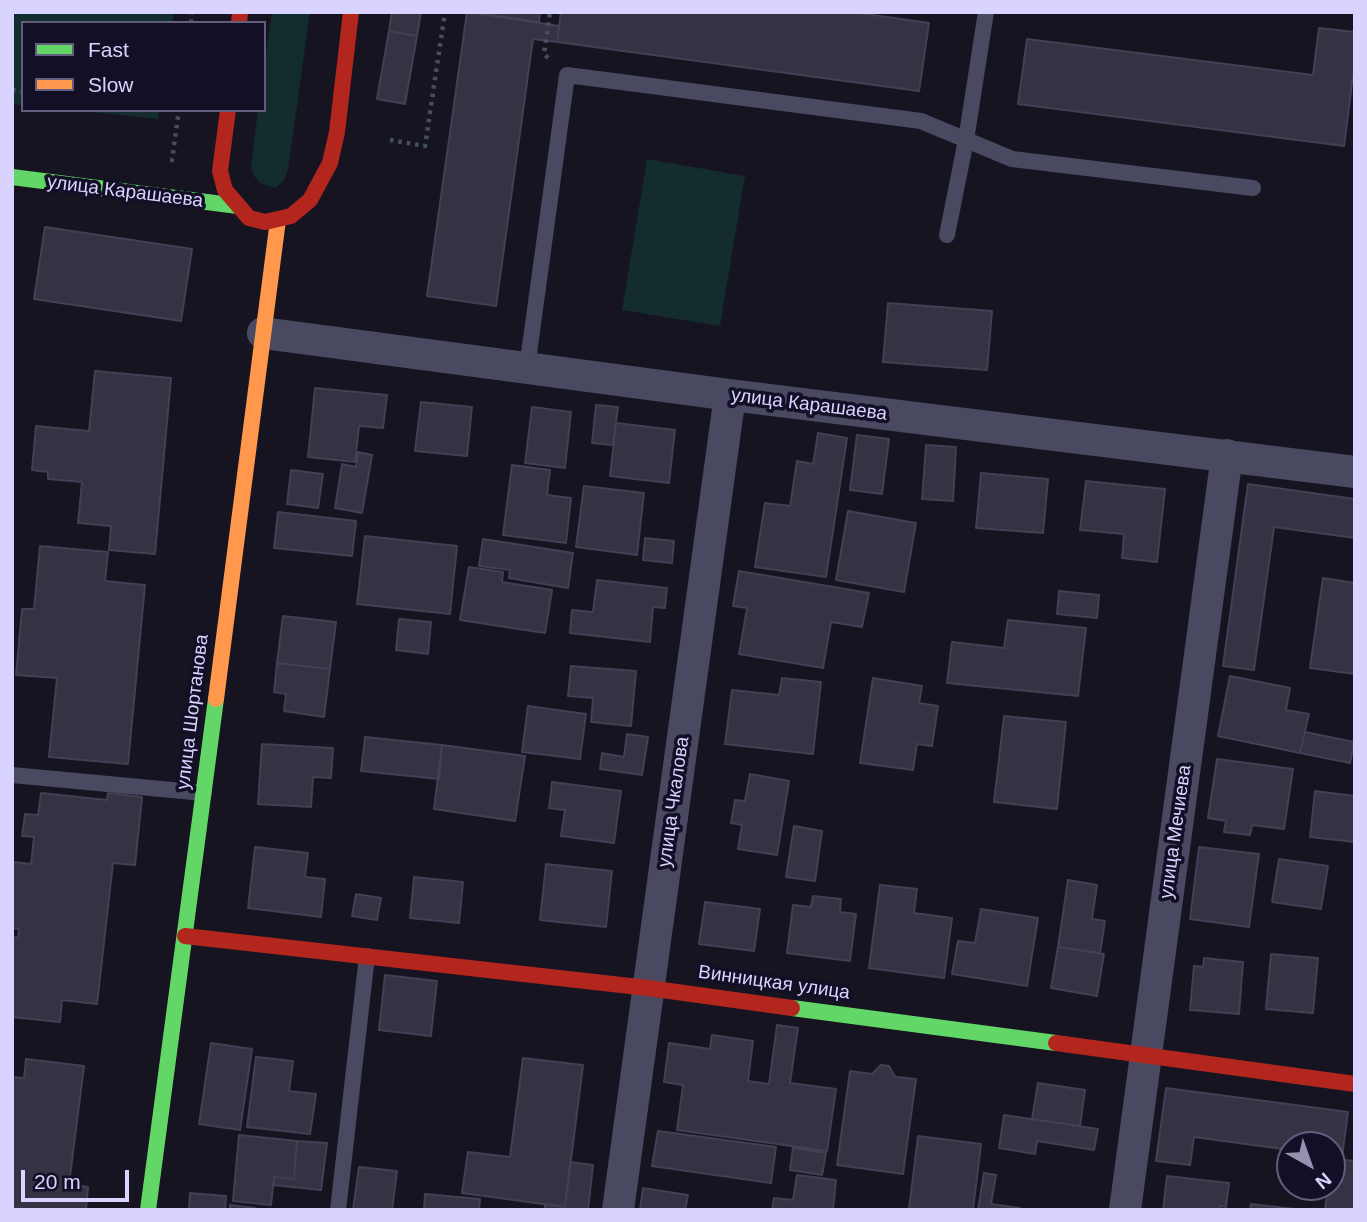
<!DOCTYPE html>
<html>
<head>
<meta charset="utf-8">
<style>
	body { margin:0 }
	#map { position:relative; width:1367px; height:1222px; overflow:hidden; background:#161421; font-family:Arial,sans-serif }
	canvas { display:block }
	.frame { position:absolute; inset:0; border:14px solid #d9d4ff; pointer-events:none }
	.legend { position:absolute; left:21px; top:21px; width:245px; height:91px; box-sizing:border-box; background:#130f26; border:2px solid #625e7d; margin:0; padding:9px 12px; list-style:none; font-size:21px; color:#d9d4ff }
	.legend li { display:flex; align-items:center; gap:14px; height:35px }
	.legend b { width:35px; border:2px solid #625e7d }
	.north { position:absolute; left:1276px; top:1131px; width:70px; height:70px; box-sizing:border-box; background:#130f26; border:2px solid #625e7d; border-radius:50%; rotate:140deg; font-size:19px; font-weight:700; line-height:28px; text-align:center; color:#d9d4ff }
	.north::after { content:''; display:block; margin:auto; width:24px; height:32px; background:#9591b1; clip-path:polygon(50% 0,100% 100%,50% 72%,0 100%) }
	.scale { position:absolute; left:21px; top:1170px; width:108px; height:32px; box-sizing:border-box; border:4px solid #d9d4ff; border-top:0; padding-left:9px; font-size:21px; line-height:24px; white-space:nowrap; color:#d9d4ff; -webkit-text-stroke:5px #130f26; paint-order:stroke }
</style>
</head>
<body>
<div id="map">
<canvas width="1367" height="1222"></canvas>
<div class="frame"></div>
<ul class="legend">
<li><b style="height:9px;background:#63d668"></b>Fast</li>
<li><b style="height:9px;background:#ff974d"></b>Slow</li>
</ul>
<div class="north">N</div>
<div class="scale">20 m</div>
</div>
<script>
const c = document.querySelector('canvas').getContext('2d');
c.lineJoin = 'round';
function paint(path, color) {
  c.fillStyle = color;
  c.fill(path, 'evenodd');
}
function toPath(rows) {
  const path = new Path2D();
  for (const r of rows) {
    path.moveTo(r[0], r[1]);
    for (let i = 2; i < r.length; i += 2) path.lineTo(r[i], r[i + 1]);
  }
  return path;
}
function stroke(path, color, width, dash) {
  c.strokeStyle = color;
  c.lineWidth = width;
  c.lineCap = dash ? 'butt' : 'round';
  c.setLineDash(dash || []);
  c.stroke(path);
}
function label(font, color, halo, rows, align = 'center') {
  c.font = font + ' Arial,sans-serif';
  c.lineWidth = 7;
  c.setLineDash([]);
  c.textBaseline = 'middle';
  c.strokeStyle = halo;
  c.fillStyle = color;
  for (const [text, x, y, turn = 0] of rows) {
    c.save();
    c.translate(x, y);
    c.rotate((+turn || 0) * Math.PI / 180);
    c.textAlign = isNaN(turn) ? turn : align;
    if (halo) c.strokeText(text, 0, 0);
    c.fillText(text, 0, 0);
    c.restore();
  }
}
const green = toPath([
	[12,12,174,12,172,23,23,23,23,105,12,104],
	[272,12,310,12,288,169,284,181,275,188,260,183,254,176,251,167,258,110,264,110,264,67],
	[73,110,159,110,158,119],
	[647,159,745,176,720,326,622,310]
]);
const building = toPath([
	[392,12,421,12,417,36,389,31,392,12],
	[467,12,559,26,557,42,533,39,496,306,427,296,467,12],
	[469,12,540,12,539,22,469,12],
	[561,12,852,12,929,23,919,91,557,42,561,12],
	[1319,28,1355,32,1355,75,1353,75,1344,146,1018,104,1027,39,1313,75,1319,28],
	[389,31,417,36,405,104,377,99,389,31],
	[45,227,192,249,181,321,34,299,45,227],
	[888,303,992,311,987,370,883,362,888,303],
	[95,371,171,378,155,554,109,550,111,526,78,523,82,482,48,479,48,472,32,470,36,426,89,431,95,371],
	[315,388,387,395,383,428,359,426,355,462,308,457,315,388],
	[421,402,472,407,467,456,415,451,421,402],
	[596,405,618,407,613,445,592,443,596,405],
	[532,407,571,412,565,468,525,463,532,407],
	[616,423,675,430,669,483,610,476,616,423],
	[818,433,847,438,826,577,755,567,765,503,790,506,797,461,813,464,818,433],
	[857,435,889,439,882,494,850,490,857,435],
	[926,445,956,447,953,501,922,499,926,445],
	[358,452,372,455,362,513,335,508,342,464,356,467,358,452],
	[512,465,550,470,547,495,571,498,566,543,503,535,512,465],
	[291,470,323,474,318,508,287,504,291,470],
	[981,473,1048,479,1043,533,976,528,981,473],
	[1086,481,1165,489,1157,562,1122,558,1124,534,1080,530,1086,481],
	[1248,484,1355,499,1355,538,1274,527,1254,670,1223,666,1248,484],
	[584,486,644,493,637,555,576,547,584,486],
	[848,511,916,523,904,592,836,580,848,511],
	[278,512,356,521,352,556,274,548,278,512],
	[365,536,457,546,450,614,357,604,365,536],
	[645,538,674,541,672,563,643,560,645,538],
	[483,539,573,553,568,588,509,578,510,570,479,566,483,539],
	[40,546,108,552,105,581,145,585,128,764,49,757,57,678,16,675,22,609,34,609,40,546],
	[469,567,503,572,502,582,552,590,545,633,460,620,469,567],
	[739,571,869,593,862,627,831,622,823,668,739,654,747,608,733,606,739,571],
	[1323,578,1355,583,1355,674,1310,668,1323,578],
	[597,580,667,588,665,608,653,607,650,642,570,633,572,610,593,612,597,580],
	[1059,591,1099,595,1097,618,1057,614,1059,591],
	[283,616,336,622,330,669,277,663,283,616],
	[399,619,431,622,428,654,396,650,399,619],
	[1008,620,1086,628,1078,696,947,683,952,642,1004,648,1008,620],
	[277,663,330,669,324,717,284,711,286,694,274,692,277,663],
	[571,666,636,671,631,726,591,722,593,698,568,696,571,666],
	[1230,676,1290,688,1286,710,1309,714,1300,753,1218,736,1230,676],
	[782,678,821,682,813,754,725,744,732,690,779,695,782,678],
	[873,678,922,686,919,703,938,706,932,746,917,744,913,770,860,763,873,678],
	[528,706,586,714,580,759,522,752,528,706],
	[1004,716,1066,722,1057,809,994,802,1004,716],
	[1305,732,1354,742,1350,763,1300,753,1305,732],
	[627,734,648,737,642,775,600,769,602,753,624,757,627,734],
	[365,737,442,745,439,779,361,771,365,737],
	[262,744,333,748,331,778,313,777,311,807,258,804,262,744],
	[442,745,525,756,515,821,434,809,442,745],
	[1217,759,1293,769,1284,829,1252,825,1250,835,1224,832,1226,821,1208,818,1217,759],
	[750,774,789,781,777,855,738,849,742,825,731,823,735,800,745,801,750,774],
	[552,782,621,791,614,843,561,836,565,810,549,808,552,782],
	[1315,791,1355,796,1355,842,1310,837,1315,791],
	[41,793,107,800,108,793,142,797,135,865,113,863,97,1004,62,1000,60,1022,12,1017,12,937,18,938,19,929,12,928,12,876,14,862,31,864,34,837,22,836,25,814,38,815,41,793],
	[794,826,822,831,815,881,786,877,794,826],
	[255,847,308,853,305,877,325,879,321,917,248,908,255,847],
	[1199,847,1259,854,1249,927,1190,919,1199,847],
	[1279,859,1328,866,1321,909,1272,902,1279,859],
	[546,864,612,871,606,927,540,920,546,864],
	[414,877,463,882,459,923,410,918,414,877],
	[1068,880,1097,885,1092,919,1105,921,1100,953,1058,947,1068,880],
	[880,885,917,889,914,913,952,918,944,978,869,968,880,885],
	[356,894,381,898,377,920,352,916,356,894],
	[813,896,841,899,840,912,856,914,850,961,787,953,793,905,811,907,813,896],
	[705,902,760,909,754,951,699,944,705,902],
	[981,909,1038,918,1027,986,952,974,958,941,975,943,981,909],
	[1058,947,1104,954,1097,996,1051,988,1058,947],
	[1271,954,1318,958,1313,1013,1266,1009,1271,954],
	[1204,958,1243,962,1239,1014,1190,1010,1194,966,1203,967,1204,958],
	[385,975,437,981,431,1036,379,1030,385,975],
	[777,1025,798,1028,790,1083,836,1089,827,1151,677,1130,683,1085,664,1082,669,1043,710,1049,712,1035,753,1041,748,1081,769,1084,777,1025],
	[211,1043,252,1049,240,1130,199,1124,211,1043],
	[256,1057,293,1061,289,1091,316,1094,310,1134,247,1127,256,1057],
	[523,1058,583,1065,565,1207,462,1193,468,1152,510,1157,523,1058],
	[26,1059,84,1066,69,1184,88,1187,86,1210,12,1210,12,1077,24,1078,26,1059],
	[881,1065,889,1066,895,1077,916,1079,903,1174,837,1165,850,1071,872,1074,881,1065],
	[1038,1083,1085,1090,1080,1126,1032,1119,1038,1083],
	[1166,1088,1348,1112,1342,1157,1332,1155,1332,1145,1290,1145,1290,1150,1194,1137,1190,1165,1156,1161,1166,1088],
	[1004,1115,1098,1129,1094,1150,1037,1141,1035,1154,999,1148,1004,1115],
	[658,1131,776,1147,771,1183,652,1166,658,1131],
	[239,1135,297,1141,294,1179,274,1177,271,1205,233,1201,239,1135],
	[918,1136,981,1144,973,1210,909,1209,918,1136],
	[297,1141,327,1143,321,1190,273,1185,274,1177,294,1179,297,1141],
	[793,1148,826,1153,822,1175,790,1170,793,1148],
	[1332,1159,1355,1161,1355,1210,1325,1210,1328,1187,1332,1187,1332,1159],
	[570,1162,593,1165,588,1210,545,1210,545,1204,565,1207,570,1162],
	[359,1167,397,1171,392,1210,353,1210,359,1167],
	[984,1173,996,1175,991,1204,1020,1208,1020,1210,978,1210,984,1173],
	[797,1175,836,1180,833,1210,772,1210,774,1198,793,1200,797,1175],
	[1167,1176,1229,1183,1226,1207,1220,1206,1220,1210,1163,1210,1167,1176],
	[643,1188,688,1195,685,1210,640,1210,643,1188],
	[190,1193,226,1196,225,1210,189,1210,190,1193],
	[425,1194,480,1199,479,1210,424,1210,425,1194],
	[1251,1204,1295,1209,1250,1210,1251,1204],
	[230,1205,255,1208,255,1210,230,1210,230,1205]
]);
const path = toPath([
	[191,23,192,12],
	[548,58,544,54,550,12],
	[12,90,23,91],
	[390,140,425,146,445,12],
	[170,160,172,160,179,110]
]);
const lane = toPath([
	[947,235,966,140,986,12],
	[527,368,567,75,921,121,1012,159,1253,188],
	[12,775,204,793],
	[338,1210,367,956]
]);
const street = toPath([
	[263,333,730,395,1355,472],
	[618,1210,730,395],
	[1125,1210,1227,455]
]);
const fast = toPath([
	[12,177,238,206],
	[792,1008,1056,1043],
	[148,1210,216,699]
]);
const slow = toPath([
	[216,699,278,220]
]);
const jam = toPath([
	[239,23,240,12],
	[228,110,220,171,225,190,249,218,265,222,291,216,310,200,330,163,337,132,351,12],
	[185,936,648,988,792,1008],
	[1056,1043,1355,1084]
]);
const streetNames = [
	["улица Карашаева",125,192,7],
	["улица Карашаева",809,405,7],
	["улица Шортанова",193,712,-83],
	["улица Чкалова",674,802,-82],
	["улица Мечиева",1176,832,-82],
	["Винницкая улица",774,983,8]
];
paint(green, '#132c2d');
paint(building, '#343243');
stroke(building, '#433f54', 2);
stroke(path, '#44505f', 4.5, [3.5, 5]);
stroke(lane, '#4a4962', 16);
stroke(street, '#4a4962', 32);
stroke(fast, '#63d668', 16);
stroke(slow, '#ff974d', 16);
stroke(jam, '#b3261e', 16);
label('19px', '#d9d4ff', '#130f26', streetNames);
</script>
</body>
</html>
